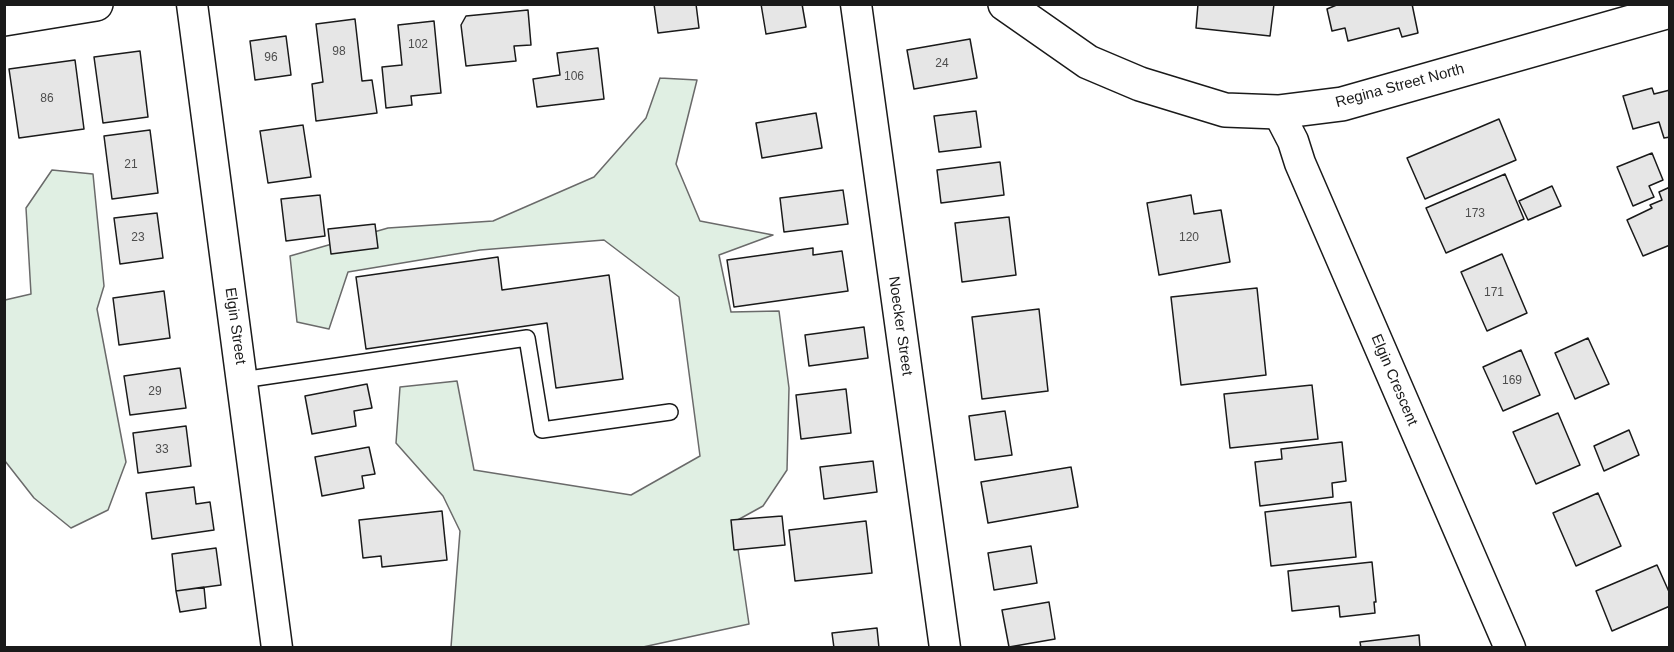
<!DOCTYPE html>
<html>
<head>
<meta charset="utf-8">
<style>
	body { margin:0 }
	#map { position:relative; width:1674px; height:652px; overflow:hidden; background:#fff; font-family:Helvetica,sans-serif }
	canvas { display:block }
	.frame { position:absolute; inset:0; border:6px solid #1a1a1a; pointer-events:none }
</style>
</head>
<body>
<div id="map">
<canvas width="1674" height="652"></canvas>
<div class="frame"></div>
</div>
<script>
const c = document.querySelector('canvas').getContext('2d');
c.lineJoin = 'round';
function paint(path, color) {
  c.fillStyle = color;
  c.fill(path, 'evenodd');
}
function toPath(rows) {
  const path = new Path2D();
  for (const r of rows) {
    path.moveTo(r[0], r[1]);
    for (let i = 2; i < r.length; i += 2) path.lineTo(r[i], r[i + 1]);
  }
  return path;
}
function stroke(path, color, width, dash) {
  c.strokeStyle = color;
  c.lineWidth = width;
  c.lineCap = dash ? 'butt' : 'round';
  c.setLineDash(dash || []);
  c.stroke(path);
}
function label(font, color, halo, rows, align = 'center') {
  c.font = font + ' Helvetica,sans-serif';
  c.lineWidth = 4.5;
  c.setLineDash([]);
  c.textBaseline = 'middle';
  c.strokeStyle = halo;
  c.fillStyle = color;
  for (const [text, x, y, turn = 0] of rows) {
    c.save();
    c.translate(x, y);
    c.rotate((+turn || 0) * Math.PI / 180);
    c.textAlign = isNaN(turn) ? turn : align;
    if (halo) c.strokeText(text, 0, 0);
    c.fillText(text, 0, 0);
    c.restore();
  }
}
const green = toPath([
	[660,78,697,80,676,164,700,221,773,235,719,255,731,312,779,311,789,388,787,470,763,506,734,522,749,624,643,647,451,647,460,531,443,496,396,443,400,387,457,381,474,470,631,495,700,456,679,297,604,240,480,250,348,272,329,329,297,322,290,256,388,228,493,221,594,177,646,118,660,78],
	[52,170,93,174,104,286,97,309,126,462,108,510,71,528,34,498,5,461,5,300,31,294,26,208,52,170]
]);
const building = toPath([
	[654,4,696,4,699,28,658,33,654,4],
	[761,4,802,4,806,27,766,34,761,4],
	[1198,4,1274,4,1270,36,1196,28,1198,4],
	[1339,4,1412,4,1418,33,1402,37,1399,28,1348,41,1345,28,1332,31,1327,9,1339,4],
	[528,10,531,45,514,46,516,61,466,66,461,25,466,16,528,10],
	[355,19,362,81,372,80,377,113,316,121,312,84,323,82,316,24,355,19],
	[434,21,441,93,411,96,412,105,386,108,382,67,402,65,398,25,434,21],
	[286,36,291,75,255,80,250,41,286,36],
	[970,39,977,78,914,89,907,50,970,39],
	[598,48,604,99,537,107,533,79,560,75,557,53,598,48],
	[140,51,148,117,103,123,94,57,140,51],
	[75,60,84,129,19,138,9,69,75,60],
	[1652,88,1654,94,1670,90,1670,137,1664,138,1659,122,1633,129,1623,96,1652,88],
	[976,111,981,147,939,152,934,116,976,111],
	[816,113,822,148,762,158,756,123,816,113],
	[1499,119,1516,160,1425,199,1407,158,1499,119],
	[303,125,311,177,268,183,260,131,303,125],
	[150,130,158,193,112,199,104,136,150,130],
	[1652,153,1663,180,1649,186,1654,197,1633,206,1617,167,1652,153],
	[1000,162,1004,195,941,203,937,170,1000,162],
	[1505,174,1524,219,1446,253,1426,208,1505,174],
	[1552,186,1561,206,1528,220,1519,201,1552,186],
	[1670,187,1670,245,1643,256,1627,220,1652,208,1650,205,1662,200,1659,192,1670,187],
	[843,190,848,224,784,232,780,198,843,190],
	[320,195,325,236,286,241,281,199,320,195],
	[1191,195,1194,214,1221,210,1230,262,1159,275,1147,203,1191,195],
	[157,213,163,258,120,264,114,218,157,213],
	[1009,217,1016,275,962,282,955,223,1009,217],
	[375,224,378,248,331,254,328,229,375,224],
	[813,248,813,255,842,251,848,291,734,307,727,260,813,248],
	[1502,254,1527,313,1487,331,1461,272,1502,254],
	[498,257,502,290,609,275,623,379,556,388,547,323,366,349,356,277,498,257],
	[1257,288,1266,375,1181,385,1171,297,1257,288],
	[164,291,170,338,119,345,113,298,164,291],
	[1039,309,1048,391,982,399,972,317,1039,309],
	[864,327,868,358,809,366,805,335,864,327],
	[1588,338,1609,384,1575,399,1555,353,1588,338],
	[1521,350,1540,395,1503,411,1483,367,1521,350],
	[180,368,186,408,130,415,124,376,180,368],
	[367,384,372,408,354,411,356,426,312,434,305,396,367,384],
	[1312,385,1318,439,1230,448,1224,394,1312,385],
	[846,389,851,433,801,439,796,395,846,389],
	[1005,411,1012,455,975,460,969,416,1005,411],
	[1558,413,1580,465,1536,484,1513,432,1558,413],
	[186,426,191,466,138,473,133,433,186,426],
	[1629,430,1639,455,1604,471,1594,446,1629,430],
	[1342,442,1346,481,1332,483,1333,497,1260,506,1255,462,1282,459,1281,449,1342,442],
	[369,447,375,474,362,476,364,488,322,496,315,457,369,447],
	[873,461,877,492,824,499,820,467,873,461],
	[1071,467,1078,507,988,523,981,482,1071,467],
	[194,487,196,504,210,502,214,530,152,539,146,493,194,487],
	[1598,493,1621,546,1576,566,1553,513,1598,493],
	[1351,502,1356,557,1271,566,1265,512,1351,502],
	[442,511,447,560,382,567,381,556,363,558,359,520,442,511],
	[782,516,785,545,734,550,731,520,782,516],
	[866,521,872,573,795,581,789,530,866,521],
	[1031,546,1037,583,994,590,988,553,1031,546],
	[216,548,221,585,176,591,172,554,216,548],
	[1372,562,1376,602,1374,602,1375,613,1340,617,1339,606,1292,611,1288,571,1372,562],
	[1657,565,1670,594,1670,606,1612,631,1596,591,1657,565],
	[204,587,206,608,180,612,176,591,204,587],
	[1049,602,1055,639,1009,647,1002,610,1049,602],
	[877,628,879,648,834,648,832,633,877,628],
	[1419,635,1420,648,1361,648,1360,642,1419,635]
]);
const lane = toPath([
	[242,380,527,338,542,430,670,412]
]);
const street = toPath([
	[192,4,277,648],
	[856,4,945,648],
	[1278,112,1293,141,1300,163,1510,648]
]);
const secondary = toPath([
	[1005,4,1088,62,1140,84,1225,110,1278,112,1342,104,1670,11],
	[4,19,96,4]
]);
const numberNames = [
	["102",418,45],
	["98",339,52],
	["96",271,58],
	["24",942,64],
	["106",574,77],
	["86",47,99],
	["21",131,165],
	["173",1475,214],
	["23",138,238],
	["120",1189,238],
	["171",1494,293],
	["169",1512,381],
	["29",155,392],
	["33",162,450]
];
const streetNames = [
	["Regina Street North",1400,86,-15],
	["Elgin Street",235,326,82],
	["Noecker Street",900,326,82],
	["Elgin Crescent",1394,380,67]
];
paint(green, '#e0efe3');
stroke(green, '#6a6a6a', 1.5);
paint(building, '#e6e6e6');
stroke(building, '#1a1a1a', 1.5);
stroke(lane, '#1a1a1a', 18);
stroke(street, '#1a1a1a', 33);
stroke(secondary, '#1a1a1a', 36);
stroke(lane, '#fff', 15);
stroke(street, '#fff', 30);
stroke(secondary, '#fff', 33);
label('12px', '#4d4d4d', null, numberNames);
label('15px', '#1a1a1a', '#fff', streetNames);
</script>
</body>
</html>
